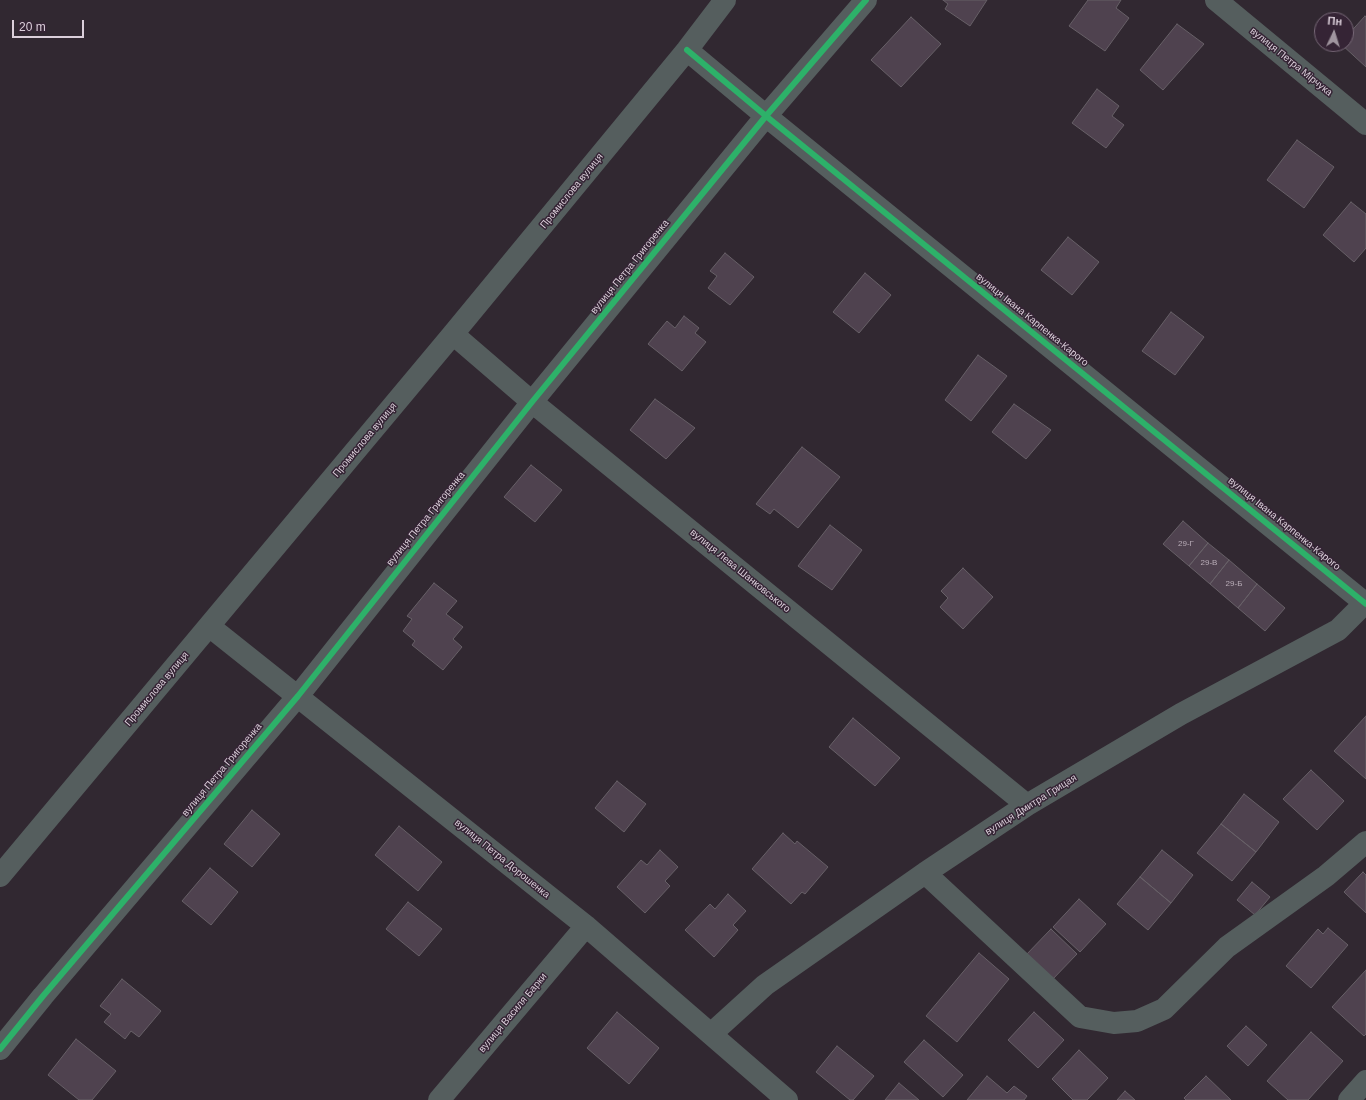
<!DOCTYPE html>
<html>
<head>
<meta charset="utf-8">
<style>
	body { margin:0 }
	#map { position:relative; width:1366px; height:1100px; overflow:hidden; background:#312831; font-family:Arial,sans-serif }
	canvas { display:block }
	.north { position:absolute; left:1314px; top:12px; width:40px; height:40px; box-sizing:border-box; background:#352435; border:1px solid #776877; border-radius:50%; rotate:4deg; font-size:11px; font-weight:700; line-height:16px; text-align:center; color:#dbcfda }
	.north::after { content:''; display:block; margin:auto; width:14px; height:18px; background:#a0959f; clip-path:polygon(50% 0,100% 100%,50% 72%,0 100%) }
	.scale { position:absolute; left:12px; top:20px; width:72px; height:18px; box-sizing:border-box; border:2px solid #dbcfda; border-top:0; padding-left:5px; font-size:12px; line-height:14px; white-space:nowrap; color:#dbcfda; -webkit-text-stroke:3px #352435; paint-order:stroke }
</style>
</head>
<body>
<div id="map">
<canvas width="1366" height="1100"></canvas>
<div class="north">Пн</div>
<div class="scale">20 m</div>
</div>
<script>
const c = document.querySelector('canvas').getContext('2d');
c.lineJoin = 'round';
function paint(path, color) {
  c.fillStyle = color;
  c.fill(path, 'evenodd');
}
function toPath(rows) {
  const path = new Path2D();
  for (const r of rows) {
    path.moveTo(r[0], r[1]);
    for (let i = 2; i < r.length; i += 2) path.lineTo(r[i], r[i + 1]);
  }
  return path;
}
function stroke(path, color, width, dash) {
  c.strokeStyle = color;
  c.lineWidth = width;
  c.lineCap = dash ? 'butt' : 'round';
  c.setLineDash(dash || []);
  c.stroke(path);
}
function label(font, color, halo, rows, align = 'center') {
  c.font = font + ' Arial,sans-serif';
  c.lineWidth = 3;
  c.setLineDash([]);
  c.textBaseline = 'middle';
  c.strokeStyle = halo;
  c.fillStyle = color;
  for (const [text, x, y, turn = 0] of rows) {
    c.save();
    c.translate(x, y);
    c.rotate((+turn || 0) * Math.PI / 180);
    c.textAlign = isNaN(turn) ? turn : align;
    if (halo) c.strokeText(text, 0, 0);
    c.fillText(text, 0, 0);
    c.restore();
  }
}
const building = toPath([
	[943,0,987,0,970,26,945,9,948,4,943,0],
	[1088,0,1121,0,1116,8,1129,18,1105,51,1069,26,1088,0],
	[1365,16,1366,17,1366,67,1341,44,1346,44,1346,37,1365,16],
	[911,17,941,44,901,87,871,60,911,17],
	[1177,24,1204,44,1163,90,1140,70,1177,24],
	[1097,89,1119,106,1112,116,1124,125,1106,148,1072,123,1097,89],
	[1297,140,1334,167,1304,208,1267,180,1297,140],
	[1351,202,1366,214,1366,248,1354,262,1323,235,1351,202],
	[1068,237,1099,262,1072,295,1041,270,1068,237],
	[725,253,754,277,730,305,708,288,717,276,710,271,725,253],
	[865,273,891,295,859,333,833,312,865,273],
	[1171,312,1204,337,1175,375,1142,351,1171,312],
	[684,316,699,328,695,333,706,342,682,371,648,344,667,321,675,328,684,316],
	[978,355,1007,376,971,421,945,400,978,355],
	[655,399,695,428,666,459,630,430,655,399],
	[1014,404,1051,430,1026,459,992,432,1014,404],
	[802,447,840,477,798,528,774,509,770,514,756,504,802,447],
	[531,465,562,490,535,522,504,497,531,465],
	[1183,521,1208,543,1189,566,1163,544,1183,521],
	[830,525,862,550,832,590,798,566,830,525],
	[1208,543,1229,560,1210,584,1189,566,1208,543],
	[1229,560,1257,584,1238,608,1210,584,1229,560],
	[963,568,993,597,963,629,940,607,948,598,941,591,963,568],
	[434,583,457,601,446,614,463,627,453,639,462,647,443,670,412,645,415,641,403,631,412,619,407,616,434,583],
	[1257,584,1285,608,1265,631,1238,608,1257,584],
	[1366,716,1366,779,1334,751,1366,716],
	[853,718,900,758,875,786,829,747,853,718],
	[1311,770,1344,801,1317,830,1283,799,1311,770],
	[617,781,646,804,624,832,595,808,617,781],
	[1244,794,1279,822,1256,852,1221,824,1244,794],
	[252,810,280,834,252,867,224,844,252,810],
	[1221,824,1256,852,1232,881,1197,853,1221,824],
	[399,826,442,862,418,891,375,855,399,826],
	[783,833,795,844,797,841,828,867,805,894,802,892,791,904,752,869,783,833],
	[660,850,678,867,665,881,670,886,645,913,617,887,641,860,647,865,660,850],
	[1162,850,1193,875,1171,903,1140,877,1162,850],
	[210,868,238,892,211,925,182,901,210,868],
	[1363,872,1366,875,1366,913,1344,892,1363,872],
	[1140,877,1171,903,1148,930,1117,904,1140,877],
	[1252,882,1270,897,1255,915,1237,900,1252,882],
	[728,894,746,911,733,925,738,930,714,957,685,930,710,904,715,909,728,894],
	[1079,899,1106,924,1080,952,1053,927,1079,899],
	[408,902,442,929,419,956,386,929,408,902],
	[1328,928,1348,945,1311,988,1286,966,1318,929,1323,934,1328,928],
	[1051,929,1077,954,1051,981,1025,956,1051,929],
	[979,953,1009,979,957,1042,926,1016,979,953],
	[1366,970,1366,1034,1364,1036,1332,1007,1366,970],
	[122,979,161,1011,139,1037,131,1031,125,1039,104,1022,111,1014,100,1006,122,979],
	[617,1012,659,1048,629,1084,587,1048,617,1012],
	[1034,1012,1064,1040,1038,1068,1008,1040,1034,1012],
	[1246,1026,1267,1045,1248,1066,1227,1046,1246,1026],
	[1311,1032,1343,1061,1308,1100,1288,1100,1267,1081,1311,1032],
	[76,1039,116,1071,92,1100,79,1100,48,1075,76,1039],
	[924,1040,963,1075,943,1097,904,1062,924,1040],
	[837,1046,874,1076,853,1100,850,1100,816,1072,837,1046],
	[1079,1050,1108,1078,1087,1100,1073,1100,1052,1079,1079,1050],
	[987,1076,1007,1093,1014,1086,1027,1096,1024,1100,967,1100,987,1076],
	[1206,1076,1231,1100,1186,1100,1184,1098,1206,1076],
	[899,1083,919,1100,885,1100,899,1083],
	[1125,1091,1135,1100,1117,1100,1125,1091]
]);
const minor = toPath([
	[1216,0,1366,124],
	[687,50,766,116,1366,604],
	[453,334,532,402,1027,805],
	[209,626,586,926,787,1100],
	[925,873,1080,1017,1114,1023,1137,1021,1164,1009,1227,947,1326,876,1366,842],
	[0,876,453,334,687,50,725,0],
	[711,1034,765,985,925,873,1027,805,1181,714,1338,630,1366,602],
	[0,1049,43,996,298,696,532,402,766,116,866,0],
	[439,1100,586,926],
	[1349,1100,1366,1081]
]);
const cycleway = toPath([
	[687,50,766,116,1366,604],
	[0,1049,43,996,298,696,532,402,766,116,866,0]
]);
const numberNames = [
	["29-Г",1186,544],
	["29-В",1209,563],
	["29-Б",1234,584]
];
const streetNames = [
	["вулиця Петра Мірчука",1291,62,39],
	["Промислова вулиця",572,191,-51],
	["вулиця Петра Григоренка",630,267,-51],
	["вулиця Івана Карпенка-Карого",1032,320,39],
	["Промислова вулиця",365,440,-50],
	["вулиця Петра Григоренка",426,519,-51],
	["вулиця Івана Карпенка-Карого",1284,524,39],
	["вулиця Лева Шанковського",740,571,39],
	["Промислова вулиця",157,689,-50],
	["вулиця Петра Григоренка",222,770,-50],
	["вулиця Дмитра Грицая",1031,805,-32],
	["вулиця Петра Дорошенка",502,859,39],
	["вулиця Василя Барки",513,1013,-50]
];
paint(building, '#4f424f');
stroke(building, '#676067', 1);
stroke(minor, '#555e5e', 22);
stroke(cycleway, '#2db169', 6);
label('8px', '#b8acb7', null, numberNames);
label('10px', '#dbcfda', '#352435', streetNames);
</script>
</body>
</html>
